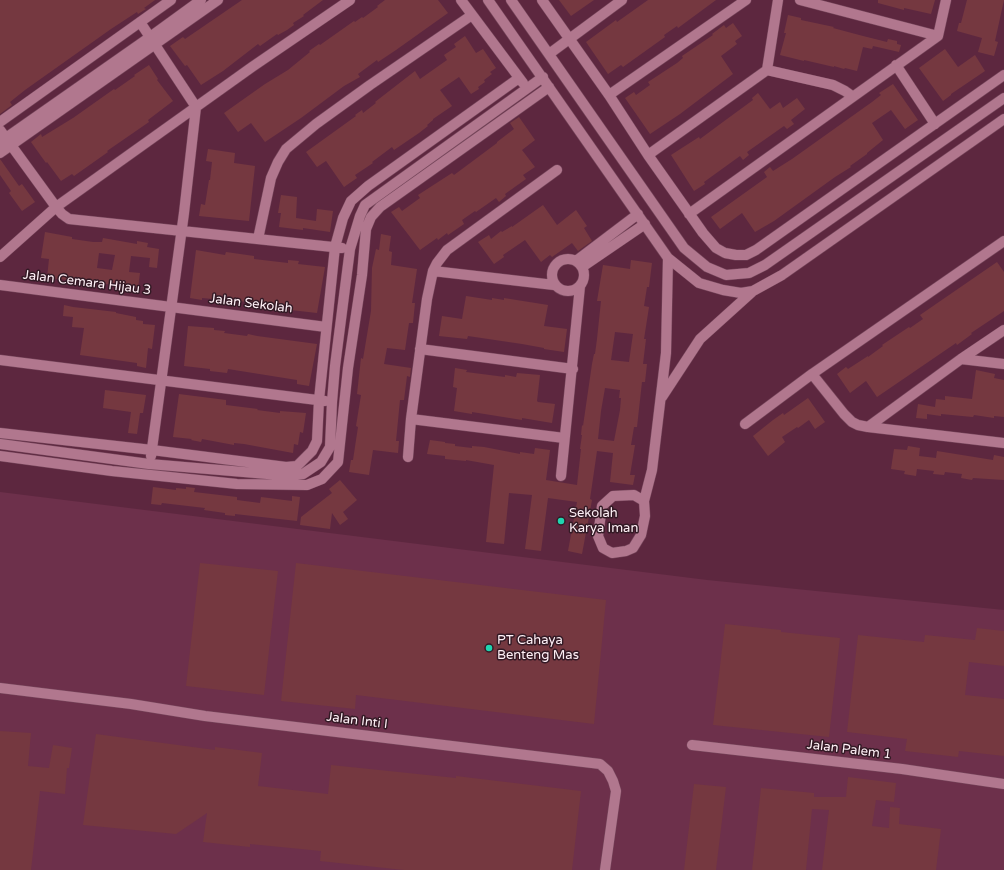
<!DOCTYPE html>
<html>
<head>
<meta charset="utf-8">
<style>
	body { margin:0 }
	canvas { display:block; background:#5d273f }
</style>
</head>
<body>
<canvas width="1004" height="870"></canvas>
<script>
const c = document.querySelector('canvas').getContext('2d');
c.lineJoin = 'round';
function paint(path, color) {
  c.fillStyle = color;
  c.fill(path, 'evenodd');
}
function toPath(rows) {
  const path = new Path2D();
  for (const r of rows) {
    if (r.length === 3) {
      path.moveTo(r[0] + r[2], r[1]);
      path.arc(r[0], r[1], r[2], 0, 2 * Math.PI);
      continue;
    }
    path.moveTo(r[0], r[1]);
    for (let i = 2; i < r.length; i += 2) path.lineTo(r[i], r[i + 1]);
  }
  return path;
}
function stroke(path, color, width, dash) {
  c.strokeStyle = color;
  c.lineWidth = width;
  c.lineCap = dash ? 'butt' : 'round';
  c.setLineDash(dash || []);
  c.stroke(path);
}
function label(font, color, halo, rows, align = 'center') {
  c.font = font + ' "Varela Round",sans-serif';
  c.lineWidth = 3;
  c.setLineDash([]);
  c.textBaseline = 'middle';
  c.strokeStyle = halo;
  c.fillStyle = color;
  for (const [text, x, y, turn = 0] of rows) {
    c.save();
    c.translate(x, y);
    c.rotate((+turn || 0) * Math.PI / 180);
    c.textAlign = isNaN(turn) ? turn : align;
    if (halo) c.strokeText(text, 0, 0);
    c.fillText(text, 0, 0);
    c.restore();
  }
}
const built = toPath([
	[0,492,707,580,1004,610,1004,870,0,870]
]);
const building = toPath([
	[0,0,155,0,144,8,146,9,138,14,137,12,111,29,25,90,10,102,12,105,0,114],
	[242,0,323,0,303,15,304,16,293,23,294,25,287,30,278,35,277,34,260,46,258,44,223,71,201,85,187,65,185,66,170,46,183,37,185,39],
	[385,0,438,0,448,13,396,50,378,62,377,60,358,74,360,77,344,86,301,118,265,142,251,123,238,132,224,113,265,84,288,70,310,52,309,51,319,44,320,45,354,21,355,22,362,17,363,18,378,7,377,6],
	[559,0,594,0,571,16],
	[648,0,716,0,678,28,677,26,664,35,665,37,623,67,621,65,608,74,586,42,616,20,617,22],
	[878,0,935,0,931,14,904,8,904,10,878,3],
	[967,0,1004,0,995,41,998,42,994,56,978,52,982,38,957,31,959,23,961,23],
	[788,15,801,18,801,20,834,27,833,28,863,36,887,42,888,39,897,41,897,44,901,45,899,52,873,46,872,49,863,47,857,71,845,68,844,69,834,66,834,67,804,60,804,61,780,55,786,33,784,33],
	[733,23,742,36,735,41,737,44,721,56,733,74,680,114,650,134,625,98,634,92,636,95,650,85,648,82,677,63,683,58,682,56,713,35,712,34,724,25,726,28],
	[465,36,476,53,483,49,496,68,490,72,492,74,484,80,485,82,478,87,479,89,471,94,459,77,440,90,452,106,433,119,433,120,427,125,428,126,419,133,394,150,392,147,372,162,373,163,355,175,357,178,344,187,326,161,317,167,306,152,356,116,355,115,362,110,363,113,376,103,375,102,415,71,420,79,447,60,444,55,456,47,454,44],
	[945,49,958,67,975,55,985,71,951,94,951,95,943,101,919,68],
	[149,65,158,79,157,80,173,101,148,120,149,122,107,151,108,152,74,176,72,174,61,181,47,162,46,163,31,142,41,134,42,137,73,118,114,89,115,90,135,76,134,75],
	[893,84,918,120,905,129,891,110,872,123,883,140,867,153,867,154,850,166,851,167,835,177,774,221,755,232,742,213,720,229,711,217,767,177,764,172,770,167,773,171,792,159,872,102,881,95,879,93],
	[758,93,770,109,780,102,783,108,797,98,805,109,791,120,794,124,787,129,784,126,747,152,749,155,743,160,740,156,704,182,705,184,694,191,671,155,699,137,700,139,727,119,753,100,752,98],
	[519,117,535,140,522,150,535,167,523,175,526,179,505,194,506,196,499,202,496,198,476,212,475,211,462,220,464,224,448,235,447,233,438,240,437,238,420,250,391,212,399,207,402,211,420,198,418,195,452,173,454,175,497,143,497,142,514,129,510,123],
	[208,149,235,153,234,163,255,166,249,221,199,216,201,204,205,205,209,180,210,180,212,162,206,161],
	[0,159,19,186,22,184,35,202,22,211,9,193,11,191,0,175],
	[281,195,297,197,296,218,316,221,317,209,333,211,330,232,303,228,303,230,279,227,281,213,278,213],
	[543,205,557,225,576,210,587,226,584,228,592,241,578,251,572,243,552,257,550,255,541,262,525,240,503,255,504,257,494,264,478,242,489,235,491,239,501,231,502,232,512,226,512,227],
	[45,232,72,237,72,239,93,242,102,242,103,238,137,244,137,241,148,243,147,247,159,249,157,268,149,267,150,258,131,256,129,272,140,273,138,288,128,286,128,289,118,288,119,286,100,283,47,278,49,259,41,258],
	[99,253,115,255,112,270,97,268],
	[381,234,391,236,389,251,392,252,391,265,417,269,412,303,415,303,413,323,409,323,405,350,387,348,384,364,411,368,410,377,407,376,404,400,400,400,396,441,399,441,398,453,373,450,369,475,349,472,351,460,353,460,358,427,356,426,361,395,357,394,361,358,363,359,371,311,372,268,376,249,379,250],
	[196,250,225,255,226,252,254,256,254,259,288,263,288,260,299,261,298,264,325,267,317,313,282,309,282,307,273,305,230,300,231,297,213,295,213,299,202,298,202,300,190,298],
	[631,260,652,263,649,287,647,287,644,306,649,307,644,339,646,339,643,364,647,364,645,382,642,382,637,427,634,427,631,445,635,445,630,475,635,475,633,485,610,482,613,453,597,451,590,499,592,500,582,554,568,551,577,502,548,498,541,551,525,549,532,495,509,493,504,544,486,542,494,465,466,460,466,461,445,459,445,456,427,454,430,440,445,442,445,443,455,444,455,446,472,448,472,446,484,447,520,454,520,452,534,454,535,448,550,450,546,480,577,485,581,449,580,449,582,435,581,435,582,425,583,426,592,364,594,354,595,354,597,339,601,301,597,301,603,265,630,269],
	[615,332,633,334,629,362,611,360],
	[605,388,620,390,619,398,621,398,620,410,614,441,598,439,601,411],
	[997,262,1004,272,1004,311,971,333,972,334,957,345,956,343,877,397,866,381,850,393,837,374,846,367,848,369,868,356,868,357,883,346,882,345,909,327,910,328,923,319,920,315],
	[466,296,492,300,492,298,504,300,504,298,548,305,544,326,567,329,564,352,544,349,544,348,522,344,468,336,467,339,439,336,442,316,462,319],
	[64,305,73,307,116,312,116,313,136,317,136,320,143,321,143,324,155,325,152,349,148,348,146,368,137,366,137,363,80,355,84,328,72,327,73,317,63,316],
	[188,326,214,328,214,330,225,331,224,333,247,336,248,334,257,336,317,344,309,386,297,384,297,380,228,369,227,373,210,371,210,369,184,366],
	[455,368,467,370,466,372,505,377,505,375,516,377,517,373,540,375,537,401,538,402,555,404,552,423,522,418,522,420,472,412,472,414,454,411,457,388,453,387],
	[976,370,995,374,994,378,1004,380,1004,417,994,416,994,418,974,415,973,417,941,414,941,416,927,414,927,419,916,418,918,404,935,407,936,399,945,400,945,396,972,399],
	[105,390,146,395,143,413,140,413,137,434,128,433,131,412,103,408],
	[179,394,226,400,226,405,258,409,257,410,280,413,280,411,306,413,303,433,300,432,298,445,294,444,293,453,244,444,234,443,234,445,202,439,201,442,191,440,192,439,173,437],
	[808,398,825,422,815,429,809,420,798,428,797,427,782,437,785,442,768,456,753,436,773,420,783,413,784,415],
	[908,446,920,448,919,456,936,458,937,451,993,460,994,455,1004,457,1004,480,973,478,972,480,961,478,962,474,945,472,944,475,933,474,934,471,917,469,916,476,904,474,905,471,891,469,894,449,907,450],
	[340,480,357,500,343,512,348,519,340,525,332,513,330,529,300,525,301,517,332,493,329,489],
	[153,487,176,490,176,488,186,489,186,487,195,488,194,492,237,497,237,500,260,503,261,497,292,501,292,496,300,497,297,521,235,514,235,516,225,515,225,513,204,510,205,508,162,503,161,505,151,504],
	[200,563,278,571,264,695,186,686],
	[296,563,606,600,594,724,356,695,355,709,281,701],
	[725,624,781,630,781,632,840,638,829,737,713,725],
	[977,628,1004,631,1004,666,969,662,965,695,1004,699,1004,756,959,751,958,757,905,751,907,739,847,732,858,635,924,642,925,635,975,640],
	[0,731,31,733,28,766,49,768,53,745,72,748,69,768,67,768,65,794,40,791,31,870,0,870],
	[96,734,215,750,215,747,262,753,258,786,328,794,331,765,456,778,456,776,581,791,572,870,404,870,320,861,321,851,250,844,250,847,203,842,207,813,176,834,83,825],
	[848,777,896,783,894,802,876,800,872,826,889,828,890,807,900,808,899,824,941,829,936,870,822,870,829,810,812,809,806,870,752,870,761,788,814,793,814,797,846,797],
	[694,784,726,787,716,870,684,870]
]);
const minor = toPath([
	[461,0,523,83],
	[488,0,668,258,699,283,723,290,741,293,753,291,782,275,1004,119],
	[511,0,684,248,707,267,726,275,749,273,765,265,1004,98],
	[542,0,609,95,648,155,703,233,716,248,725,253,736,255,746,255,756,250,1004,75],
	[800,0,938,36],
	[140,22,196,107,184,213,151,456],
	[549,54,622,0],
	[896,65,935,124],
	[767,70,778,0],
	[609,95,746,0],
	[0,122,171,0],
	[0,130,56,207,62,214,69,219,342,248],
	[0,142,150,37,201,0],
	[0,153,218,0],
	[648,155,767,70,833,85,845,91,852,96],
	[689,214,938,36,946,0],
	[258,239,271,178,278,162,286,149,316,124,370,85,472,15],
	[0,257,56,207,252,67,350,0],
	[568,275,16],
	[576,261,638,214],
	[582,267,645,224],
	[433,271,554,285],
	[0,285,326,327],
	[420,349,573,369],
	[961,359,1004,364],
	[0,360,325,401],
	[812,374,844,414,852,422,858,425,868,427,1004,443],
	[662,397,700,339,752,292],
	[411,419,564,438],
	[745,424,812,374,1004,241],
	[868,427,961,359,1004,330],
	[0,433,152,450,286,467,297,466,312,451,317,441,319,400,335,247,343,218,351,201,368,186,519,78],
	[0,444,149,464,291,476,303,474,321,462,330,447,332,402,335,366,350,249,360,216,365,205,543,77],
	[0,456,112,471,237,484,307,485,322,479,338,462,348,368,362,275,366,229,371,217,380,207,549,87],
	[408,457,411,419,427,299,433,271,437,263,447,250,557,170],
	[561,476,580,286],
	[644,501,634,495,613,496,602,506,598,536,603,548,612,553,626,551,633,548,641,535,645,516,644,501,652,470,666,353,668,258],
	[0,688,131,704,205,716,600,764,608,771,613,781,616,791,605,870],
	[692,745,902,769,1004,784]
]);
const markers = [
	[561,521,4,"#20d5b0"],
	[489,648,4,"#20d5b0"]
];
const streetNames = [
	["Jalan Cemara Hijau 3",87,283,7],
	["Jalan Sekolah",251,304,7],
	["Jalan Inti I",357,721,7],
	["Jalan Palem 1",849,750,7]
];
const poiNames = [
	["Sekolah",569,514],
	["Karya Iman",569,529],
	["PT Cahaya",497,641],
	["Benteng Mas",497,656]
];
paint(built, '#6d304b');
paint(building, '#753840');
stroke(minor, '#77475c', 11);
stroke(minor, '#b1778e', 10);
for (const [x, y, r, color] of markers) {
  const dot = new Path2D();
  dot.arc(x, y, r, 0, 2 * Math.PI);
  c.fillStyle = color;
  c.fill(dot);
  stroke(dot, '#331a25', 1.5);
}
label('13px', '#fff0f6', '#331a25', streetNames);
label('13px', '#fff0f6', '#331a25', poiNames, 'left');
</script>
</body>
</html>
